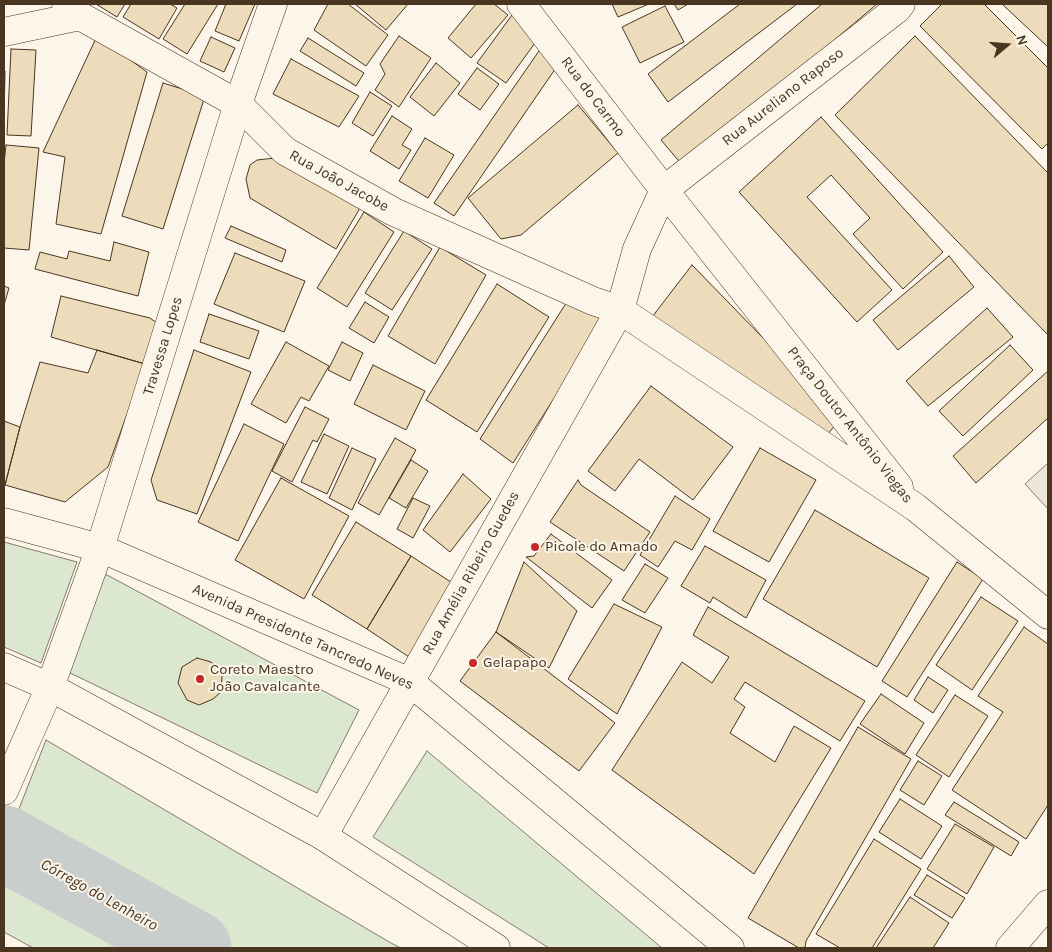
<!DOCTYPE html>
<html>
<head>
<meta charset="utf-8">
<style>
	body { margin:0 }
	#map { position:relative; width:1052px; height:952px; overflow:hidden; background:#fbf6e9; font-family:Karla,sans-serif }
	canvas { display:block }
	.frame { position:absolute; inset:0; border:5px solid #4a3520; pointer-events:none }
	.north { position:absolute; left:982px; top:20px; width:50px; height:50px; -webkit-text-stroke:4px #fbf6e9; paint-order:stroke; rotate:72deg; font-size:14px; font-weight:700; line-height:20px; text-align:center; color:#4a3520 }
	.north::after { content:''; display:block; margin:auto; width:18px; height:22px; background:#4a3520; clip-path:polygon(50% 0,100% 100%,50% 72%,0 100%) }
</style>
</head>
<body>
<div id="map">
<canvas width="1052" height="952"></canvas>
<div class="frame"></div>
<div class="north">N</div>
</div>
<script>
const c = document.querySelector('canvas').getContext('2d');
c.lineJoin = 'round';
function paint(path, color) {
  c.fillStyle = color;
  c.fill(path, 'evenodd');
}
function toPath(rows) {
  const path = new Path2D();
  for (const r of rows) {
    path.moveTo(r[0], r[1]);
    for (let i = 2; i < r.length; i += 2) path.lineTo(r[i], r[i + 1]);
  }
  return path;
}
function stroke(path, color, width, dash) {
  c.strokeStyle = color;
  c.lineWidth = width;
  c.lineCap = dash ? 'butt' : 'round';
  c.setLineDash(dash || []);
  c.stroke(path);
}
function label(font, color, halo, rows, align = 'center') {
  c.font = font + ' Karla,sans-serif';
  c.lineWidth = 4;
  c.setLineDash([]);
  c.textBaseline = 'middle';
  c.strokeStyle = halo;
  c.fillStyle = color;
  for (const [text, x, y, turn = 0] of rows) {
    c.save();
    c.translate(x, y);
    c.rotate((+turn || 0) * Math.PI / 180);
    c.textAlign = isNaN(turn) ? turn : align;
    if (halo) c.strokeText(text, 0, 0);
    c.fillText(text, 0, 0);
    c.restore();
  }
}
const green = toPath([
	[4,542,77,562,41,663,4,647,4,542],
	[94,568,359,710,317,793,60,668,94,568],
	[46,740,391,943,401,948,33,948,4,932,4,847,46,740],
	[427,751,662,948,549,948,373,837,427,751]
]);
const parking = toPath([
	[1048,463,1048,509,1025,484,1048,463]
]);
const river = toPath([
	[4,843,194,948]
]);
const building = toPath([
	[96,4,125,4,117,17,96,4],
	[131,4,170,4,177,8,159,39,123,17,131,4],
	[185,4,218,4,187,54,163,39,185,4],
	[226,4,255,4,239,41,215,31,226,4],
	[328,4,348,4,388,35,366,66,314,30,328,4],
	[355,4,408,4,386,30,355,4],
	[476,4,494,4,508,15,471,58,448,38,476,4],
	[612,4,649,4,618,17,612,4],
	[674,4,688,4,678,10,674,4],
	[740,4,797,4,668,102,648,74,740,4],
	[822,4,877,4,684,167,661,140,822,4],
	[942,4,984,4,1048,68,1048,143,1042,149,920,26,942,4],
	[1002,4,1048,4,1048,47,1002,4],
	[665,6,684,42,640,63,622,27,665,6],
	[512,15,540,36,506,83,477,63,512,15],
	[97,36,147,72,101,234,56,224,65,157,43,152,97,36],
	[399,36,431,58,399,107,375,90,385,74,380,64,399,36],
	[915,36,1048,173,1048,335,835,115,915,36],
	[211,37,235,48,224,72,200,61,211,37],
	[308,38,364,73,356,86,300,51,308,38],
	[541,48,560,62,454,216,434,203,541,48],
	[11,49,36,50,31,136,7,135,11,49],
	[291,59,359,96,339,127,273,94,291,59],
	[436,63,460,83,434,116,410,97,436,63],
	[477,68,499,84,480,110,458,94,477,68],
	[4,71,5,71,4,122,4,71],
	[163,83,205,96,163,229,122,216,163,83],
	[370,92,392,106,373,136,352,123,370,92],
	[578,105,618,153,521,235,501,239,468,198,578,105],
	[392,116,412,129,402,145,411,150,399,169,370,151,392,116],
	[821,117,943,252,903,289,853,234,870,218,831,175,807,197,892,290,857,322,739,192,821,117],
	[425,138,454,155,428,198,399,181,425,138],
	[6,145,39,148,29,250,4,248,4,164,6,145],
	[275,158,360,208,336,249,250,198,246,179,250,165,257,160,275,158],
	[364,212,394,232,347,307,317,288,364,212],
	[231,226,286,250,282,262,225,238,231,226],
	[404,231,432,249,392,310,365,293,404,231],
	[114,242,149,252,138,296,35,269,40,252,67,259,69,251,110,261,114,242],
	[440,247,486,275,435,364,388,336,440,247],
	[235,253,305,281,284,332,214,304,235,253],
	[949,256,974,287,898,350,873,320,949,256],
	[692,265,841,418,823,440,649,321,692,265],
	[497,284,549,317,477,432,426,400,497,284],
	[4,286,9,288,4,305,4,286],
	[61,296,150,318,157,323,145,364,51,337,61,296],
	[570,297,603,321,513,463,480,439,570,297],
	[365,302,389,317,374,343,349,328,365,302],
	[987,308,1013,337,928,406,906,381,987,308],
	[209,314,259,331,249,359,200,342,209,314],
	[286,342,329,366,309,401,301,397,286,423,251,404,286,342],
	[342,342,363,353,350,381,328,370,342,342],
	[1010,345,1033,370,963,436,939,411,1010,345],
	[97,350,145,364,108,467,65,502,5,485,20,427,40,362,88,373,97,350],
	[194,350,251,372,197,514,157,500,151,480,194,350],
	[373,365,425,391,406,430,354,404,373,365],
	[1048,371,1048,418,976,483,953,456,1048,371],
	[651,386,733,447,693,500,639,459,615,491,588,471,651,386],
	[305,407,329,419,317,442,313,440,292,482,272,471,305,407],
	[4,421,20,427,5,485,4,484,4,421],
	[244,424,284,444,238,541,198,522,244,424],
	[324,434,349,446,327,494,301,482,324,434],
	[395,438,416,450,379,515,358,503,395,438],
	[352,448,376,459,352,510,329,498,352,448],
	[760,448,816,480,769,562,713,531,760,448],
	[411,460,428,471,406,508,389,498,411,460],
	[463,474,491,499,450,552,423,530,463,474],
	[281,478,349,516,304,599,235,560,281,478],
	[578,480,581,485,650,532,624,571,550,522,578,480],
	[675,496,710,519,692,550,675,541,658,567,640,555,675,496],
	[413,498,430,506,413,538,397,529,413,498],
	[815,510,929,578,877,667,763,599,815,510],
	[356,522,411,556,367,629,312,595,356,522],
	[551,534,612,580,592,608,526,557,534,556,551,534],
	[705,546,766,580,746,618,713,597,710,603,681,586,705,546],
	[411,556,457,586,409,657,367,629,411,556],
	[524,562,577,611,549,668,496,632,524,562],
	[957,562,983,579,907,697,882,681,957,562],
	[645,564,668,578,645,613,622,600,645,564],
	[981,597,1018,621,972,690,936,665,981,597],
	[614,604,662,627,617,714,568,679,614,604],
	[708,607,865,701,840,741,745,682,734,699,745,707,730,733,775,762,794,726,831,748,754,874,612,770,682,662,712,683,729,657,693,635,708,607],
	[1024,627,1048,644,1048,805,1026,839,952,790,1003,712,978,696,1024,627],
	[496,632,615,723,579,771,460,681,496,632],
	[197,658,211,662,219,669,222,676,221,692,213,699,199,705,187,700,178,683,182,667,197,658],
	[928,677,948,690,933,713,914,700,928,677],
	[881,694,924,723,905,754,860,724,881,694],
	[955,695,988,716,949,777,916,755,955,695],
	[858,727,911,759,806,941,805,948,799,948,748,918,858,727],
	[918,761,942,776,924,805,900,790,918,761],
	[900,799,942,826,921,859,879,832,900,799],
	[954,802,1019,842,1011,856,945,815,954,802],
	[955,824,994,847,967,894,927,869,955,824],
	[874,839,921,869,872,948,840,948,816,934,874,839],
	[927,875,965,898,952,918,914,895,927,875],
	[910,897,949,923,933,948,876,948,910,897]
]);
const minor = toPath([
	[66,4,80,16,238,104,285,151,394,212,593,301,620,310,915,507,1048,615],
	[521,4,664,190,899,487],
	[4,32,80,16],
	[4,667,50,687],
	[323,836,620,310,637,249,664,190,897,9,901,4],
	[1010,948,1048,904]
]);
const tertiary = toPath([
	[50,687,100,548,238,104,273,4]
]);
const secondary = toPath([
	[4,791,50,687,323,836,496,948]
]);
const trunk = toPath([
	[4,522,100,548,410,682,730,948]
]);
const markers = [
	[535,547,5,"#c62828"],
	[473,663,5,"#c62828"],
	[200,679,5,"#c62828"]
];
const streetNames = [
	["Rua do Carmo",593,97,53],
	["Rua Aureliano Raposo",783,97,-38],
	["Rua João Jacobe",339,181,29],
	["Travessa Lopes",163,346,-73],
	["Praça Doutor Antônio Viegas",850,425,52],
	["Rua Amélia Ribeiro Guedes",471,573,-61],
	["Avenida Presidente Tancredo Neves",303,637,24]
];
const poiNames = [
	["Picole do Amado",545,547],
	["Gelapapo",483,663],
	["Coreto Maestro",210,670],
	["João Cavalcante",210,687]
];
const waterNames = [
	["Córrego do Lenheiro",99,895,29]
];
paint(green, '#dce7d0');
stroke(green, '#887966', 1);
paint(parking, '#ede7d9');
stroke(parking, '#887966', 1);
stroke(river, '#c9cecd', 75);
paint(building, '#ecdcbc');
stroke(building, '#4a3520', 1);
stroke(minor, '#4a3520', 29);
stroke(tertiary, '#4a3520', 29);
stroke(secondary, '#4a3520', 29);
stroke(trunk, '#4a3520', 29);
stroke(minor, '#fbf6e9', 28);
stroke(tertiary, '#fbf6e9', 28);
stroke(secondary, '#fbf6e9', 28);
stroke(trunk, '#fbf6e9', 28);
for (const [x, y, r, color] of markers) {
  const dot = new Path2D();
  dot.arc(x, y, r, 0, 2 * Math.PI);
  c.fillStyle = color;
  c.fill(dot);
  stroke(dot, '#fbf6e9', 2);
}
label('15px', '#4a3520', '#fbf6e9', streetNames);
label('15px', '#4a3520', '#fbf6e9', poiNames, 'left');
label('italic 16px', '#4a3520', '#fbf6e9', waterNames);
</script>
</body>
</html>
